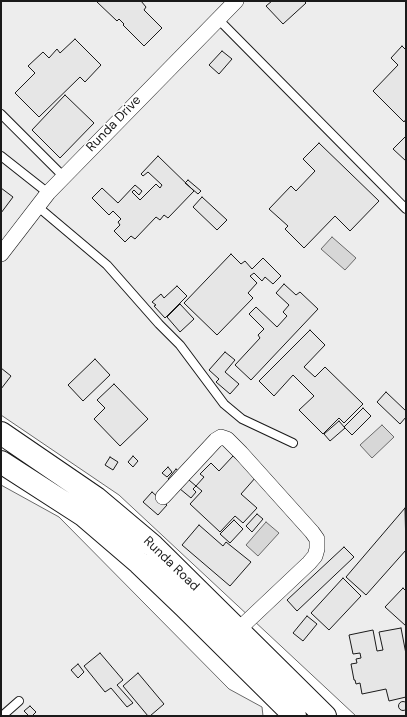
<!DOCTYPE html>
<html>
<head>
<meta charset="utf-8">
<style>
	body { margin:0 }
	#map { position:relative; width:407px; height:717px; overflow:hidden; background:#fff; font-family:"DM Sans",sans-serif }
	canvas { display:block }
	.frame { position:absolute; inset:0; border:2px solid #1a1a1a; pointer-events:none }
</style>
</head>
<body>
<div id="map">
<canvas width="407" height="717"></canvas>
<div class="frame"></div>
</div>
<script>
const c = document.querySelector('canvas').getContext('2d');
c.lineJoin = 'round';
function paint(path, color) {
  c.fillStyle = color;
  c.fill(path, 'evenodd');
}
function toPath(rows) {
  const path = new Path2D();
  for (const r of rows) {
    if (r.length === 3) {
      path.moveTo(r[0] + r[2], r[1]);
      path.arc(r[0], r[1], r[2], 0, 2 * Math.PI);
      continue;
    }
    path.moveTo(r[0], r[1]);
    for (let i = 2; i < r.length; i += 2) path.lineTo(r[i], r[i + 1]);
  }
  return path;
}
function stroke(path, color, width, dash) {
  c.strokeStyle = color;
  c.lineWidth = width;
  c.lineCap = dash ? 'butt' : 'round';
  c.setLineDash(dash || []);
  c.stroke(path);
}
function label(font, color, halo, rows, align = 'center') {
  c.font = font + ' "DM Sans",sans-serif';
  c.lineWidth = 3;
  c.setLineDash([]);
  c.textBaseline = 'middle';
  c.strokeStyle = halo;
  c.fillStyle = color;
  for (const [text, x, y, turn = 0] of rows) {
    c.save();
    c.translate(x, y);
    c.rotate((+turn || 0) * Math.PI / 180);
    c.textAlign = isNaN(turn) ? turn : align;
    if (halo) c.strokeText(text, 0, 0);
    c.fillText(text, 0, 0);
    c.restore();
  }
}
const green = toPath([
	[1,1,406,1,406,716,356,716,119,495,1,415,1,1],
	[1,485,59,517,229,689,262,707,263,716,1,716,1,485]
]);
const water = toPath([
	[332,237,356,258,345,270,321,249,332,237],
	[382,425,394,437,372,458,360,445,382,425],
	[266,522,279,533,258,556,246,545,266,522]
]);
const building = toPath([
	[97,1,141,1,146,7,144,10,162,28,144,46,123,25,124,24,119,19,117,21,97,2,97,1],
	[272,1,304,1,306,3,283,24,266,6,272,1],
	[75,39,101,65,85,82,80,77,39,117,15,93,35,73,28,66,43,52,49,58,57,49,60,53,75,39],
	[402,46,406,50,406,119,404,122,373,91,398,65,391,58,402,46],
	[222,51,232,59,219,74,209,65,222,51],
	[65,95,94,123,60,158,32,130,65,95],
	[406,136,406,161,393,149,406,136],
	[319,143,379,201,350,231,335,216,304,248,285,229,288,226,269,209,291,186,296,191,315,171,303,159,319,143],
	[158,156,194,191,168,218,164,215,160,220,156,217,135,239,131,236,125,242,114,231,120,225,118,222,121,219,113,211,109,215,92,198,102,188,118,203,135,185,142,191,139,195,134,190,132,192,140,200,156,184,160,188,162,185,148,172,143,176,141,174,158,156],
	[188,180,201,191,198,194,185,183,188,180],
	[1,188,13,197,1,213,1,188],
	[202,197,227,220,217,230,193,207,202,197],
	[231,254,241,264,245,261,252,269,263,258,281,276,273,284,265,277,262,281,254,273,250,276,257,283,248,293,253,298,217,335,184,303,231,254],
	[284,284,296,295,300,292,318,309,251,380,235,365,260,338,258,335,264,329,249,314,256,307,277,327,287,316,283,312,289,305,276,293,284,284],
	[177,286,187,296,165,318,154,306,156,305,152,302,161,294,164,298,177,286],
	[180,304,194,319,180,332,167,317,180,304],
	[310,330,325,345,304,367,315,377,325,367,363,404,344,423,339,418,323,434,299,410,314,396,293,375,274,396,259,381,310,330],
	[225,352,235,360,225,372,239,384,230,394,216,382,219,379,209,370,225,352],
	[95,359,110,375,83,401,68,385,95,359],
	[1,368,11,376,1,389,1,368],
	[114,384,148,419,120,446,94,419,105,408,97,400,114,384],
	[386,392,406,411,406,417,400,424,377,402,386,392],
	[363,408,371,416,352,435,344,427,363,408],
	[339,421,345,428,330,441,324,434,339,421],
	[133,456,138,461,133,467,128,462,133,456],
	[233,456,256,477,241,494,257,508,243,523,235,516,220,532,190,504,202,491,196,486,204,477,200,474,211,463,219,471,233,456],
	[110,457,118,462,113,470,105,465,110,457],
	[168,467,172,472,167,477,162,473,168,467],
	[176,469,196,486,193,489,196,492,191,498,168,479,176,469],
	[152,492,167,505,158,515,143,502,152,492],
	[405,508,406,550,366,595,346,577,405,508],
	[257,514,263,519,252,532,246,526,257,514],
	[234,520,243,529,230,543,220,534,234,520],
	[199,525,223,546,226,542,251,562,230,586,182,545,199,525],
	[344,547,354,557,297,611,287,600,344,547],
	[343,578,361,596,329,630,311,613,343,578],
	[403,588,406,591,406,626,385,607,403,588],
	[307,616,317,624,303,641,293,633,307,616],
	[401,628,406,654,406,697,389,701,386,689,362,694,360,683,356,684,355,680,354,680,351,664,357,663,356,659,361,658,360,653,353,654,349,635,373,630,377,651,383,650,379,632,401,628],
	[100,653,123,680,117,685,133,703,127,707,111,688,105,692,84,666,100,653],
	[78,664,84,672,78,678,71,670,78,664],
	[138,673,164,704,150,716,148,716,123,686,138,673],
	[403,706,4.5],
	[30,706,36,712,32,716,29,716,24,711,30,706]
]);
const lane = toPath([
	[217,18,406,209],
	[1,114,63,176],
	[1,156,48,193],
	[37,206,107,265,159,324,180,345,224,404,242,419,293,443],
	[2,716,19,701]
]);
const street = toPath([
	[1,254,48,193,236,1],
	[163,497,216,440,221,437,227,439,241,453,312,532,317,539,317,549,315,556,309,563,238,630]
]);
const secondary = toPath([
	[1,433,96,498,153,546,325,716],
	[1,462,83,515,139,563,185,607,295,716]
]);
const streetNames = [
	["Runda Drive",114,124,-46],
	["Runda Road",171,564,44]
];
paint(green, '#ededed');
stroke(green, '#6a6a6a', 1);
paint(water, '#d7d7d7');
stroke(water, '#6a6a6a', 1);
paint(building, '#e6e6e6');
stroke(building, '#1a1a1a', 1);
stroke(lane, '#1a1a1a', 10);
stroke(street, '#1a1a1a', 16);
stroke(secondary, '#1a1a1a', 24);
stroke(lane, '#fff', 8);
stroke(street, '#fff', 15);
stroke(secondary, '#fff', 22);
label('13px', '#1a1a1a', '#fff', streetNames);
</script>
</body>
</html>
